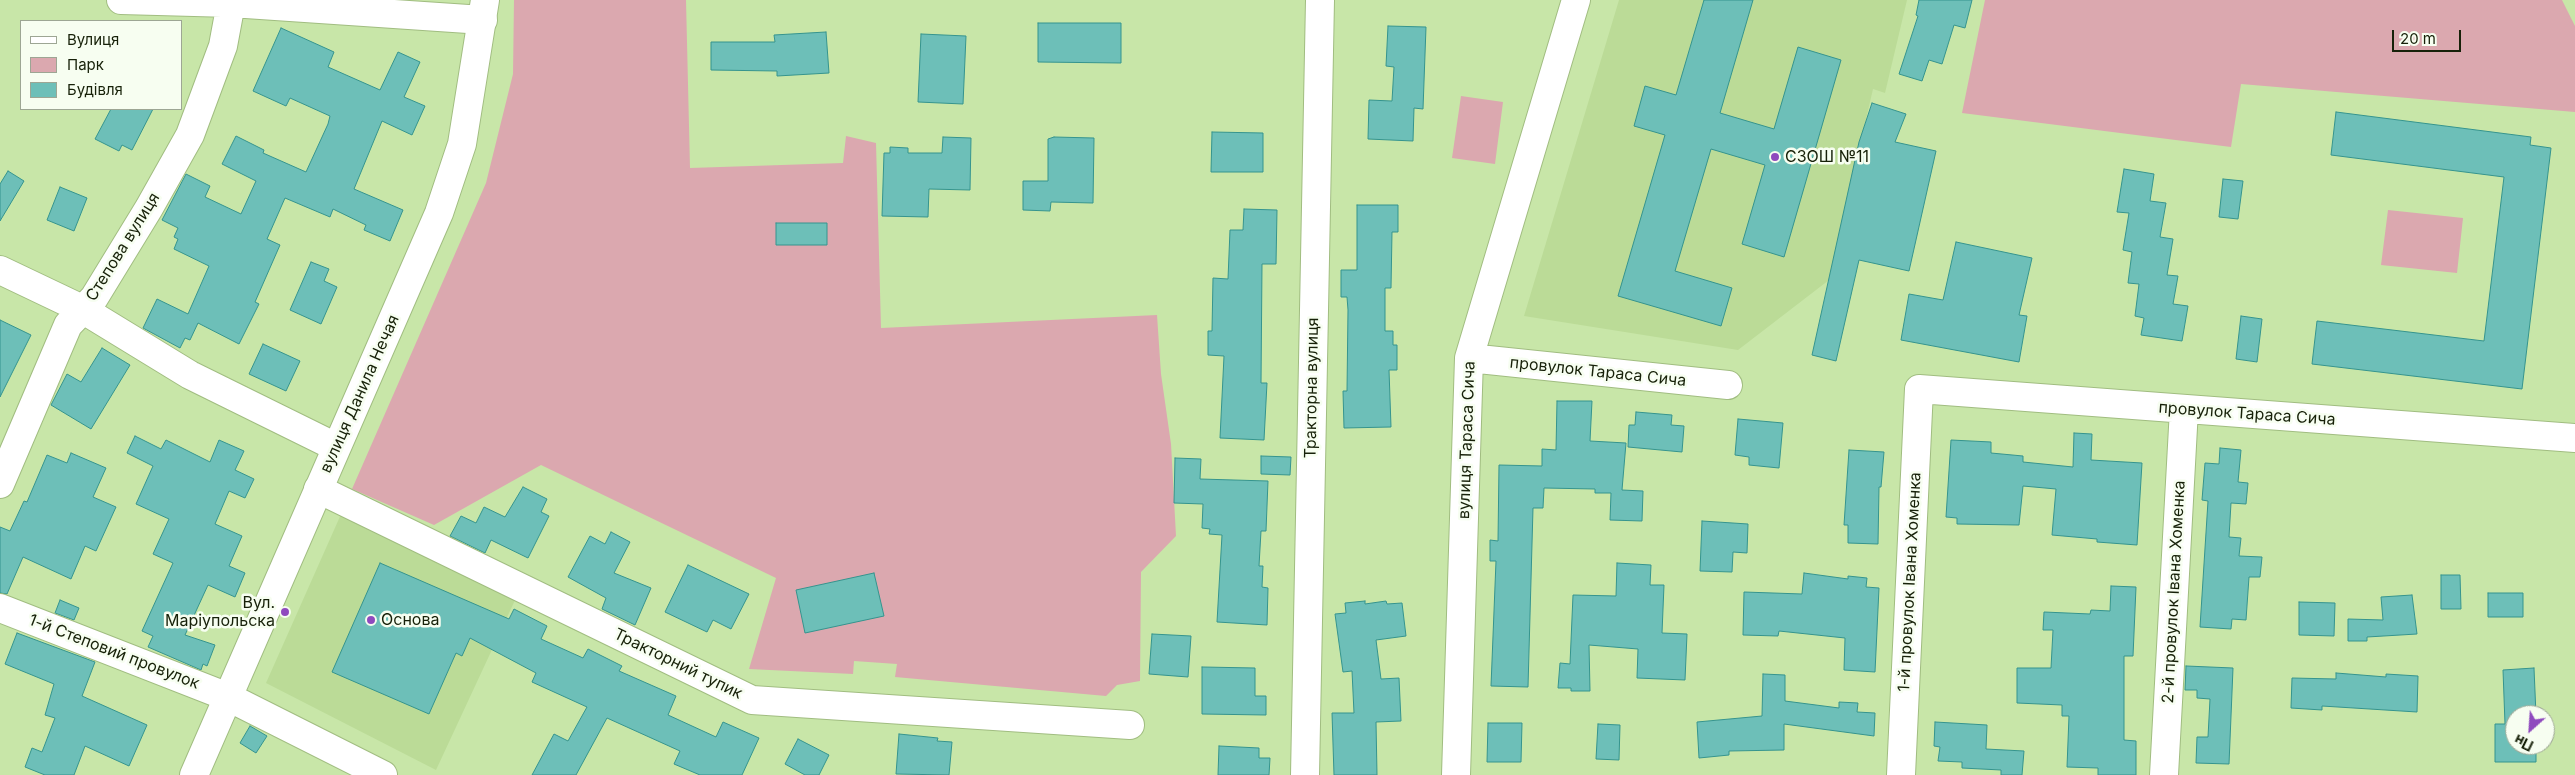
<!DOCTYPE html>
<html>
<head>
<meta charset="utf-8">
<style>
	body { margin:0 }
	#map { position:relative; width:2575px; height:775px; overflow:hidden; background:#c8e6a8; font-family:Inter,sans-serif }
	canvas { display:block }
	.legend { position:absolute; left:20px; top:20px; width:162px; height:90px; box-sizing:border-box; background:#f7fef1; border:1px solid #9da694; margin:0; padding:6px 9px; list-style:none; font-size:15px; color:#172109 }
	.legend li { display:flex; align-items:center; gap:10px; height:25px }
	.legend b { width:25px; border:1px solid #9da694 }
	.north { position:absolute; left:2505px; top:705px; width:50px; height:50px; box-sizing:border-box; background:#f7fef1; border:1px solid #9da694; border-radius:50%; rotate:206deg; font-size:14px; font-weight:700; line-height:20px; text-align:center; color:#172109 }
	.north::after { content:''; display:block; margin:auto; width:18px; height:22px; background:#8f4abe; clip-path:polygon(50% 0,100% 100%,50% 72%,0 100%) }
	.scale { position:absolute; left:2392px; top:30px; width:69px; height:22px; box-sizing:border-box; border:2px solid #172109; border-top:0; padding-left:6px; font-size:15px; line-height:18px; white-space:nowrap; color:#172109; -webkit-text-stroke:4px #f7fef1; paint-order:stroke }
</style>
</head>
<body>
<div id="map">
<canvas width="2575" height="775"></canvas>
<ul class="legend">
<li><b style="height:6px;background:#fff"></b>Вулиця</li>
<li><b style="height:14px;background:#dba8af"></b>Парк</li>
<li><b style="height:14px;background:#6dbfb8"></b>Будівля</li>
</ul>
<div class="north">Пн</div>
<div class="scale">20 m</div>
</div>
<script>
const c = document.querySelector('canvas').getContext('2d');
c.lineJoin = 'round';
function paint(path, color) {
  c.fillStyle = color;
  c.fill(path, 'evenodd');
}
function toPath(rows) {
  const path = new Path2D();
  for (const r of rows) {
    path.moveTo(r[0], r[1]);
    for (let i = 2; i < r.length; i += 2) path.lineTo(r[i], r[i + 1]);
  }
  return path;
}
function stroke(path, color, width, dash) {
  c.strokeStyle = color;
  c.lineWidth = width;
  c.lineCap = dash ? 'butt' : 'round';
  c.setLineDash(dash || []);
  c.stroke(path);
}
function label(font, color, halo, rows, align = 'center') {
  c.font = font + ' Inter,sans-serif';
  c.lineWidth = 5;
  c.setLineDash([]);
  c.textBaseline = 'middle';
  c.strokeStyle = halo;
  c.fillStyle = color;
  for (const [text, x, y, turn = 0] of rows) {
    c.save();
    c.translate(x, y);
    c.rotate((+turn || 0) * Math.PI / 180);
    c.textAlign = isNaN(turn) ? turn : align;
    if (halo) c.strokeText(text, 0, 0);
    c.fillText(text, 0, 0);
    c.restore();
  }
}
const built = toPath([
	[1619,0,1907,0,1885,93,1873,89,1829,280,1738,350,1524,316],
	[342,512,516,598,436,770,266,683]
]);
const green = toPath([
	[514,0,686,0,690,168,843,163,846,136,876,143,881,328,1157,315,1161,374,1171,444,1176,536,1141,572,1140,681,1117,685,1106,696,895,677,897,664,854,661,853,674,749,669,776,578,541,465,434,525,352,489,486,183,513,74],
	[1985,0,2562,0,2575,26,2575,112,2241,84,2231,147,1962,113],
	[1461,96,1503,102,1495,164,1452,158],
	[2388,210,2463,218,2457,273,2381,265]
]);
const building = toPath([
	[1704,0,1753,0,1720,113,1774,129,1798,47,1841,60,1784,257,1742,244,1765,165,1711,149,1675,271,1732,288,1721,326,1618,296,1665,135,1634,126,1645,86,1676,95,1704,0],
	[1919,0,1972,0,1965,28,1954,25,1942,64,1929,60,1922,81,1899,74,1918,16,1916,15,1919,0],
	[1038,23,1121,23,1121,63,1038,62,1038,23],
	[1388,26,1426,27,1423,109,1414,108,1413,141,1368,139,1369,100,1392,101,1394,67,1386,66,1388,26],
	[281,28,334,52,328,67,380,90,398,52,420,62,404,97,425,106,412,135,382,121,354,189,403,210,390,241,364,230,366,225,333,209,330,217,285,198,267,239,280,245,255,302,259,304,239,344,198,323,190,340,185,338,180,348,143,328,157,299,188,314,209,266,174,249,178,239,174,237,178,228,162,220,186,174,210,186,205,197,241,214,256,181,222,164,236,136,264,150,263,153,306,172,328,124,330,116,290,98,286,106,253,91,281,28],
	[826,32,829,73,777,76,777,71,711,70,711,42,775,42,774,35,826,32],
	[921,34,966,36,963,104,918,102,921,34],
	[1872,103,1906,114,1895,142,1936,151,1909,271,1859,260,1836,361,1812,355,1859,142,1872,103],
	[111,109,153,109,132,150,122,145,119,151,95,139,111,109],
	[2336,112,2531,137,2530,145,2551,148,2522,389,2312,364,2317,321,2484,341,2504,177,2331,155,2336,112],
	[1212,132,1263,133,1263,172,1211,172,1212,132],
	[943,137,971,138,970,190,929,189,928,217,882,216,884,153,890,153,890,147,908,148,908,153,942,153,943,137],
	[1054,137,1094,138,1093,203,1051,202,1050,211,1023,210,1023,181,1048,181,1048,139,1054,137],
	[2124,169,2154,174,2150,201,2166,203,2160,237,2173,239,2167,275,2178,276,2173,304,2188,306,2182,341,2141,335,2144,318,2135,316,2139,284,2128,283,2132,252,2123,250,2129,213,2117,212,2124,169],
	[8,171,24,181,0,221,0,184,8,171],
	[2223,179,2243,181,2238,219,2219,217,2223,179],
	[60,187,87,198,74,231,47,220,60,187],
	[1357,205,1398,205,1398,232,1392,232,1391,288,1385,288,1385,331,1393,331,1393,345,1397,345,1397,370,1389,370,1391,427,1344,428,1343,391,1347,391,1348,310,1347,297,1341,297,1341,270,1357,270,1357,205],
	[1244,209,1277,210,1276,264,1262,264,1261,383,1267,383,1264,440,1220,438,1224,356,1208,355,1208,331,1212,331,1213,278,1228,279,1230,230,1243,230,1244,209],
	[776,223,827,223,827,245,776,245,776,223],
	[1956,242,2032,258,2019,315,2027,316,2019,362,1901,340,1909,294,1943,300,1956,242],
	[311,262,329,269,324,281,337,287,321,324,290,310,311,262],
	[2241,316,2262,319,2257,362,2236,359,2241,316],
	[0,320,31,335,0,397,0,320],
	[263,344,300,361,286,391,249,374,263,344],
	[102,348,130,365,91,429,51,405,67,374,81,382,102,348],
	[1557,401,1592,401,1590,441,1626,443,1622,490,1643,491,1642,521,1610,520,1611,493,1595,493,1595,489,1544,488,1543,508,1533,508,1528,687,1491,686,1496,561,1490,561,1490,540,1498,541,1499,465,1542,466,1542,449,1556,450,1557,401],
	[1636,412,1672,415,1671,425,1684,426,1682,452,1628,447,1629,425,1635,425,1636,412],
	[1738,419,1783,423,1779,468,1749,465,1749,457,1735,455,1738,419],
	[2074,433,2092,434,2091,460,2142,463,2137,545,2097,542,2097,539,2052,535,2056,489,2023,486,2019,525,1957,524,1957,518,1946,517,1951,440,1991,442,1991,453,2023,456,2023,462,2073,467,2074,433],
	[135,436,161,449,166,440,210,462,219,440,244,451,235,470,254,479,245,498,229,491,215,524,242,536,229,566,245,573,235,597,208,585,185,635,215,645,207,666,203,664,201,670,148,647,153,636,142,631,173,563,153,554,169,519,136,504,153,466,127,453,135,436],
	[2220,448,2241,450,2238,482,2248,483,2246,504,2231,503,2229,537,2241,538,2239,556,2262,557,2260,577,2249,577,2246,620,2232,619,2231,629,2200,627,2208,501,2202,500,2205,463,2219,464,2220,448],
	[1849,450,1884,452,1881,487,1879,487,1878,544,1848,543,1848,525,1844,525,1849,450],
	[71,453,106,468,93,497,116,507,96,551,85,546,71,579,23,557,7,594,0,593,0,527,10,531,24,501,27,502,47,455,67,463,71,453],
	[1261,456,1291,457,1290,475,1261,474,1261,456],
	[1175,458,1201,459,1200,479,1268,481,1266,531,1261,531,1259,566,1263,566,1262,587,1268,588,1267,625,1217,622,1222,535,1209,534,1210,529,1202,528,1203,504,1174,503,1175,458],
	[523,487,547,499,541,512,549,516,528,558,491,540,485,553,450,536,461,516,476,523,484,507,505,517,523,487],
	[1702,521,1748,524,1747,553,1733,552,1732,572,1700,571,1702,521],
	[611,532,630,542,614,573,651,588,635,625,602,609,606,598,568,577,590,536,605,544,611,532],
	[380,563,509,619,514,609,547,626,541,639,583,658,588,649,622,666,619,671,676,696,668,715,716,737,723,722,759,738,742,775,700,775,674,764,680,751,607,718,576,775,532,775,554,734,568,741,587,707,532,682,536,673,470,638,462,656,456,653,429,714,332,672,380,563],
	[1617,563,1651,565,1650,585,1664,585,1662,633,1687,634,1685,680,1637,678,1638,649,1589,645,1590,691,1571,691,1571,688,1558,688,1560,663,1570,664,1573,595,1616,596,1617,563],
	[688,565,749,594,731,629,713,620,707,632,665,612,688,565],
	[874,573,884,616,805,633,796,590,874,573],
	[1804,573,1848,579,1848,576,1867,578,1866,587,1879,588,1875,672,1844,670,1845,638,1779,631,1778,636,1743,635,1744,592,1802,594,1804,573],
	[2441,575,2460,575,2461,609,2441,609,2441,575],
	[2111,586,2136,587,2133,656,2124,656,2124,740,2136,741,2136,775,2098,775,2098,768,2067,767,2069,716,2062,716,2062,705,2017,703,2017,668,2051,668,2053,630,2043,630,2044,612,2090,614,2091,610,2110,611,2111,586],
	[2488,593,2523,593,2523,617,2488,617,2488,593],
	[2412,595,2417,634,2367,637,2367,641,2348,641,2348,619,2383,620,2381,597,2412,595],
	[60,600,79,608,74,620,55,613,60,600],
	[1365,601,1365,604,1386,601,1387,604,1402,603,1406,636,1376,640,1381,679,1399,678,1401,721,1376,722,1377,775,1334,775,1332,713,1354,713,1352,671,1343,672,1335,614,1346,613,1345,603,1365,601],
	[2299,602,2335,603,2334,636,2299,635,2299,602],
	[17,633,95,662,82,696,147,725,129,766,85,746,74,775,45,775,25,767,32,748,42,752,55,718,45,715,54,684,5,664,17,633],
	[1152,634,1191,636,1188,677,1149,674,1152,634],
	[2186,666,2233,668,2229,764,2196,763,2197,737,2208,737,2210,699,2197,698,2197,690,2185,690,2186,666],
	[1202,667,1255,668,1255,696,1266,696,1266,715,1202,714,1202,667],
	[2534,668,2536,715,2515,715,2515,745,2536,745,2536,762,2495,762,2495,724,2505,724,2503,670,2534,668],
	[2336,673,2386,677,2386,674,2418,676,2417,712,2322,706,2322,710,2291,708,2292,678,2336,679,2336,673],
	[1763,674,1785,675,1785,701,1839,708,1839,702,1858,703,1857,712,1875,713,1874,736,1784,724,1784,750,1729,751,1729,755,1699,758,1697,722,1762,716,1763,674],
	[1935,722,1987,725,1986,749,2024,751,2022,775,2001,775,2001,770,1962,768,1962,762,1938,761,1940,747,1934,746,1935,722],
	[1488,723,1522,723,1521,762,1487,762,1488,723],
	[1598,724,1620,725,1619,760,1596,759,1598,724],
	[250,726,267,736,256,753,240,743,250,726],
	[899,734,938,738,937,741,952,742,949,775,896,774,899,734],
	[798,739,829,755,819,775,805,775,785,764,798,739],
	[1219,746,1259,748,1259,758,1270,758,1269,775,1218,775,1219,746]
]);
const minor = toPath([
	[121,0,231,3,483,20],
	[0,270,82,309,190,375,336,447],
	[1469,358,1728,385],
	[0,484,68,325,94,298,149,208,190,135,223,46,231,3],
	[318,489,752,700,1130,725],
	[0,608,228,697,383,775],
	[1305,775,1320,0],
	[1456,775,1469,358,1576,0],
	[1901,775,1919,389,2575,438],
	[2164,775,2184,409]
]);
const major = toPath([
	[194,775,439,213,462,144,485,0]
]);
const markers = [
	[1775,157,5,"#8f4abe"],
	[285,612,5,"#8f4abe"],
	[371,620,5,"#8f4abe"]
];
const poiNames = [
	["СЗОШ №11",1785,157],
	["Вул.",275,603,"right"],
	["Маріупольска",275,621,"right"],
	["Основа",381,620]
];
const streetNames = [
	["Степова вулиця",123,247,-58],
	["провулок Тараса Сича",1598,372,6],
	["Тракторна вулиця",1312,388,-89],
	["вулиця Данила Нечая",360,394,-66],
	["провулок Тараса Сича",2247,414,4],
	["вулиця Тараса Сича",1467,440,-88],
	["1-й провулок Івана Хоменка",1910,582,-87],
	["2-й провулок Івана Хоменка",2174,592,-87],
	["1-й Степовий провулок",114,652,21],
	["Тракторний тупик",678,664,26]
];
paint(built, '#bbdb97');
paint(green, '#dba8af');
paint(building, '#6dbfb8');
stroke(building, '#35948e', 1);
stroke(minor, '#a1bd81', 30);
stroke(major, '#a1bd81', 30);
stroke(minor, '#fff', 28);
stroke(major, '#fff', 28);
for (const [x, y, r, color] of markers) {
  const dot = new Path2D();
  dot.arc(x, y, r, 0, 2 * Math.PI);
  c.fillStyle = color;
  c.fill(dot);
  stroke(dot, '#f7fef1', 2);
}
label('16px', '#172109', '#f7fef1', poiNames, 'left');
label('16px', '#172109', '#f7fef1', streetNames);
</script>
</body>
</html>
